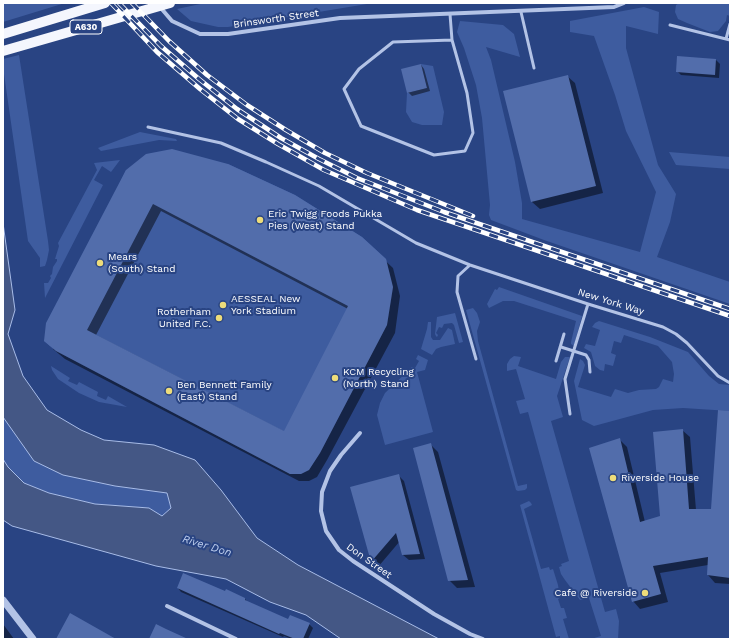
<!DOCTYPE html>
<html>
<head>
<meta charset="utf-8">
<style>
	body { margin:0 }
	#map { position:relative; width:733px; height:642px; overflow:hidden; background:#294483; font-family:"Work Sans",sans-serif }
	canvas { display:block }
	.frame { position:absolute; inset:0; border:4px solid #fff; pointer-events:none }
</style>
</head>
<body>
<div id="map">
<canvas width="733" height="642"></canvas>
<div class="frame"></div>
</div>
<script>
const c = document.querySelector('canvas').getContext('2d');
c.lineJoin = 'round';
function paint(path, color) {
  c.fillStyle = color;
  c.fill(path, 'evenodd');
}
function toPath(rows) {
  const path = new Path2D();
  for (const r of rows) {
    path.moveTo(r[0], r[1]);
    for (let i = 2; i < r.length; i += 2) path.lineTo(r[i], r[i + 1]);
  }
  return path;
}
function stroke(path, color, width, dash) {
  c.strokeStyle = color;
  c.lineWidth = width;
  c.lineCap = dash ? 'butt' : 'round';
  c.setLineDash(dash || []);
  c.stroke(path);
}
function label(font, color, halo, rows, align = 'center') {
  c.font = font + ' "Work Sans",sans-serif';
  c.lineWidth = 4;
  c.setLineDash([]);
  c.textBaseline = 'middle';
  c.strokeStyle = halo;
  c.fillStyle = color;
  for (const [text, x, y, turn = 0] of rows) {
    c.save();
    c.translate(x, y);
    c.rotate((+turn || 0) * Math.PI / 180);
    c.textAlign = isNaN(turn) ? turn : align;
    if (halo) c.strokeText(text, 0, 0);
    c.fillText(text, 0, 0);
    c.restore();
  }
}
const green = toPath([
	[3,3,65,3,3,22],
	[205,3,373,3,228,27,218,27,191,21,177,9],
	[679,3,730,3,730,16,727,15,726,21,718,31,710,32,687,23,678,19,675,12,676,5],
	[644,7,659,12,658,34,626,26,626,48,658,165,676,194,670,222,657,257,730,282,730,304,544,240,491,220,489,215,490,205,482,118,476,85,464,48,457,32,460,21,503,25,514,34,520,57,486,47,491,60,515,162,522,203,522,219,640,252,656,192,626,131,615,95,594,36,570,32,570,21],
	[19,55,48,241,49,250,47,260,45,266,40,267,40,258,28,241,3,67,3,59],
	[421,64,433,66,444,112,442,125,422,125,412,122,406,112,407,93,427,88],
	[140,132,176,139,177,141,159,140,101,151,98,148],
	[669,152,730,157,730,169,676,165],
	[120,160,111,172,102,166,94,180,103,185,45,298,44,283,48,283,51,278,50,276,52,274,53,267,57,261,57,259,55,259,59,246,58,243,97,170,94,163],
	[228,164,295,195,362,237,386,259,393,288,387,325,320,453,309,470,301,474,290,474,267,462,56,351,44,341,126,170],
	[499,287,582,316,574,346,571,344,571,342,576,321,514,301,503,301,489,308,487,304,495,289,497,290],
	[473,308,477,313,480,322,477,331,478,341,518,486,527,484,527,488,525,490,518,491,516,490,466,310],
	[455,313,463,342,459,343,454,325,452,323,444,324,442,328,439,327,436,333,438,335,437,337,436,336,435,334,437,317],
	[599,321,650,337,688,352,709,376,719,384,730,385,730,411,683,408,653,410,594,426,582,420,574,381,580,359,583,361,585,365,578,387,611,397,615,389,628,393,639,390,656,389,659,387,663,379,673,382,674,374,672,362,658,346,624,335,621,343,614,341,611,353,616,355,613,366,605,364,604,371,600,370,595,366,591,352,584,348,586,344,595,346,600,330,592,327,595,323],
	[428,322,431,322,431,337,433,340,440,340,448,328,452,330,455,344,441,347,436,349,432,355,421,349,427,329],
	[418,355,428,360,425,370,417,372,433,432,385,445,377,415,380,403,385,393,412,367,415,368,419,361,416,359],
	[514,356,521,357,518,366,556,379,561,362,565,357,570,357,557,396,563,417,551,421,605,612,616,609,619,621,618,639,591,639,601,636,589,598,580,600,565,580,561,574,559,567,562,566,561,564,569,561,528,412,520,414,516,401,525,399,516,369,507,371,507,364,510,359],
	[51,366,70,378,68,381,77,385,79,382,98,392,97,396,106,400,108,396,127,407,99,402,79,393,58,379,52,370],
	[3,417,8,424,63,475,115,486,167,493,171,508,162,516,149,508,95,504,49,493,24,483,8,467,3,459],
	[529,501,531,503,532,505,524,509,541,569,549,567,550,570,553,569,558,585,560,598,558,599,561,608,564,608,567,618,563,619,569,639,560,639,560,636,556,637,520,505]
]);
const water = toPath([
	[3,223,15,310,8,334,23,376,47,410,81,430,104,440,154,445,195,460,221,490,257,538,298,565,439,639,341,639,306,615,270,602,226,579,156,566,12,526,3,520,3,459,8,467,24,483,49,493,95,504,149,508,162,516,171,508,167,493,115,486,63,475,34,461,3,417,3,223]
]);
const shadow = toPath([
	[716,60,720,64,719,78,681,75,677,71],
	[421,65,424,69,430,91,412,96,408,92],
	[567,76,575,83,603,193,540,209,532,202],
	[127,171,361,238,393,268,400,296,395,333,327,460,317,477,309,481,299,481,65,359,53,349],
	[161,211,348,309,285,432,96,335],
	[730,412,730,584,715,583,708,575,708,565,660,573,668,602,640,609,633,601,619,439,627,447,645,522,661,517,682,430,690,437,696,510,712,510],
	[431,445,438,452,475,587,457,588,449,580],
	[398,475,404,481,425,559,409,560,403,555,400,541,378,567,372,562,351,488],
	[178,588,245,599,248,603,289,621,309,624,313,628,308,639,292,639,284,636,283,637,181,592],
	[3,624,14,639,3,639]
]);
const building = toPath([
	[677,56,716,59,715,75,676,72],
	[421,64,427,88,407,93,401,69],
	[568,75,596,186,531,202,503,91],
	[172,149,228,164,295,195,362,237,386,259,393,287,387,325,320,453,309,470,301,474,290,474,267,462,56,351,44,341,46,323,126,170,146,154],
	[153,204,348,306,284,431,87,330],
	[718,410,730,411,730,578,707,575,708,557,653,566,661,594,632,602,589,448,620,438,640,522,660,516,653,432,683,429,689,509,711,509],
	[431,443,468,580,448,581,413,448],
	[399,474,420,554,402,555,396,533,371,562,350,487],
	[183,573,225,591,226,589,245,598,245,600,288,619,290,615,310,623,303,639,295,639,280,633,279,634,177,588],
	[70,613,116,639,56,639],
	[156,624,166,629,188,639,149,639]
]);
const service = toPath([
	[521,12,534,68],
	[450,14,452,40,467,93,473,133,465,151,434,155,361,126,344,89,359,69,393,42,452,40],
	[670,25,730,40],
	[726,39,730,24],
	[148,127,221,143,266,162,319,186,416,243,470,265,588,304,663,327,676,334,687,343,718,376,730,383],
	[470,265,458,276,457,292,476,359],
	[561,347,586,355,589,360,590,372],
	[556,361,564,334],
	[570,414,565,379,588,304]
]);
const minor = toPath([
	[160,7,172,21,200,34,228,34,340,18,614,7,624,3],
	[360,433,341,455,330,471,322,492,321,511,326,531,339,550,353,561,434,614,470,634,483,639],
	[167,606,236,639]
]);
const tertiary = toPath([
	[3,600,33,639]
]);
const primary = toPath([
	[3,34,105,3],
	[3,51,170,3]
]);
const rail = toPath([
	[111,3,157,52,200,89,238,119,278,144,324,170,417,210,730,316],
	[119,3,161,46,199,79,237,109,281,138,319,159,357,178,444,212,730,309],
	[132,3,169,41,207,75,247,105,286,130,325,153,367,173,473,216]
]);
const markers = [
	[260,220,4,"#eddc7a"],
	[100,263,4,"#eddc7a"],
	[223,305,4,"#eddc7a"],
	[219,318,4,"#eddc7a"],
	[335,378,4,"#eddc7a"],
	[169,391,4,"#eddc7a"],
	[613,478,4,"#eddc7a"],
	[645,593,4,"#eddc7a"]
];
const shields = [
	[86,27,32]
];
const shieldNames = [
	["A630",86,27]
];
const streetNames = [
	["Brinsworth Street",276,19,-8],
	["New York Way",611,302,17],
	["Don Street",369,561,35]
];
const poiNames = [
	["Eric Twigg Foods Pukka",268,214],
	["Pies (West) Stand",268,226],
	["Mears",108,257],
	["(South) Stand",108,269],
	["AESSEAL New",231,299],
	["York Stadium",231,311],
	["Rotherham",211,312,"right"],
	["United F.C.",211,324,"right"],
	["KCM Recycling",343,372],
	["(North) Stand",343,384],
	["Ben Bennett Family",177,385],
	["(East) Stand",177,397],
	["Riverside House",621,478],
	["Cafe @ Riverside",637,593,"right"]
];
const waterNames = [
	["River Don",207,546,17]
];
paint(green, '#3e5c9f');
paint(water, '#445785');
stroke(water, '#a8bce7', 1);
paint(shadow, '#0007');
paint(building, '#526dab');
stroke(service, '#b3c3e6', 3);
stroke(minor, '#b3c3e6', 4);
stroke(tertiary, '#b3c3e6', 7);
stroke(primary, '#f4f6fd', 10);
stroke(rail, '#fff', 4.5);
stroke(rail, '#294483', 3, [9]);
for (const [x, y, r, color] of markers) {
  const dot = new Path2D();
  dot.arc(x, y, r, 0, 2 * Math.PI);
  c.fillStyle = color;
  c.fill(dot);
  stroke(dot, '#294483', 1.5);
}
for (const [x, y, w] of shields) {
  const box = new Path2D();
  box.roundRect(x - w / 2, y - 7, w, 14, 3);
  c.fillStyle = '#294483';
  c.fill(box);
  stroke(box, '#fff', 1);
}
label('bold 9px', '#fff', null, shieldNames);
label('10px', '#fff', '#294483', streetNames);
label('10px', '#fff', '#294483', poiNames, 'left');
label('italic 11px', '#beceee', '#294483', waterNames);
</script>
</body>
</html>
